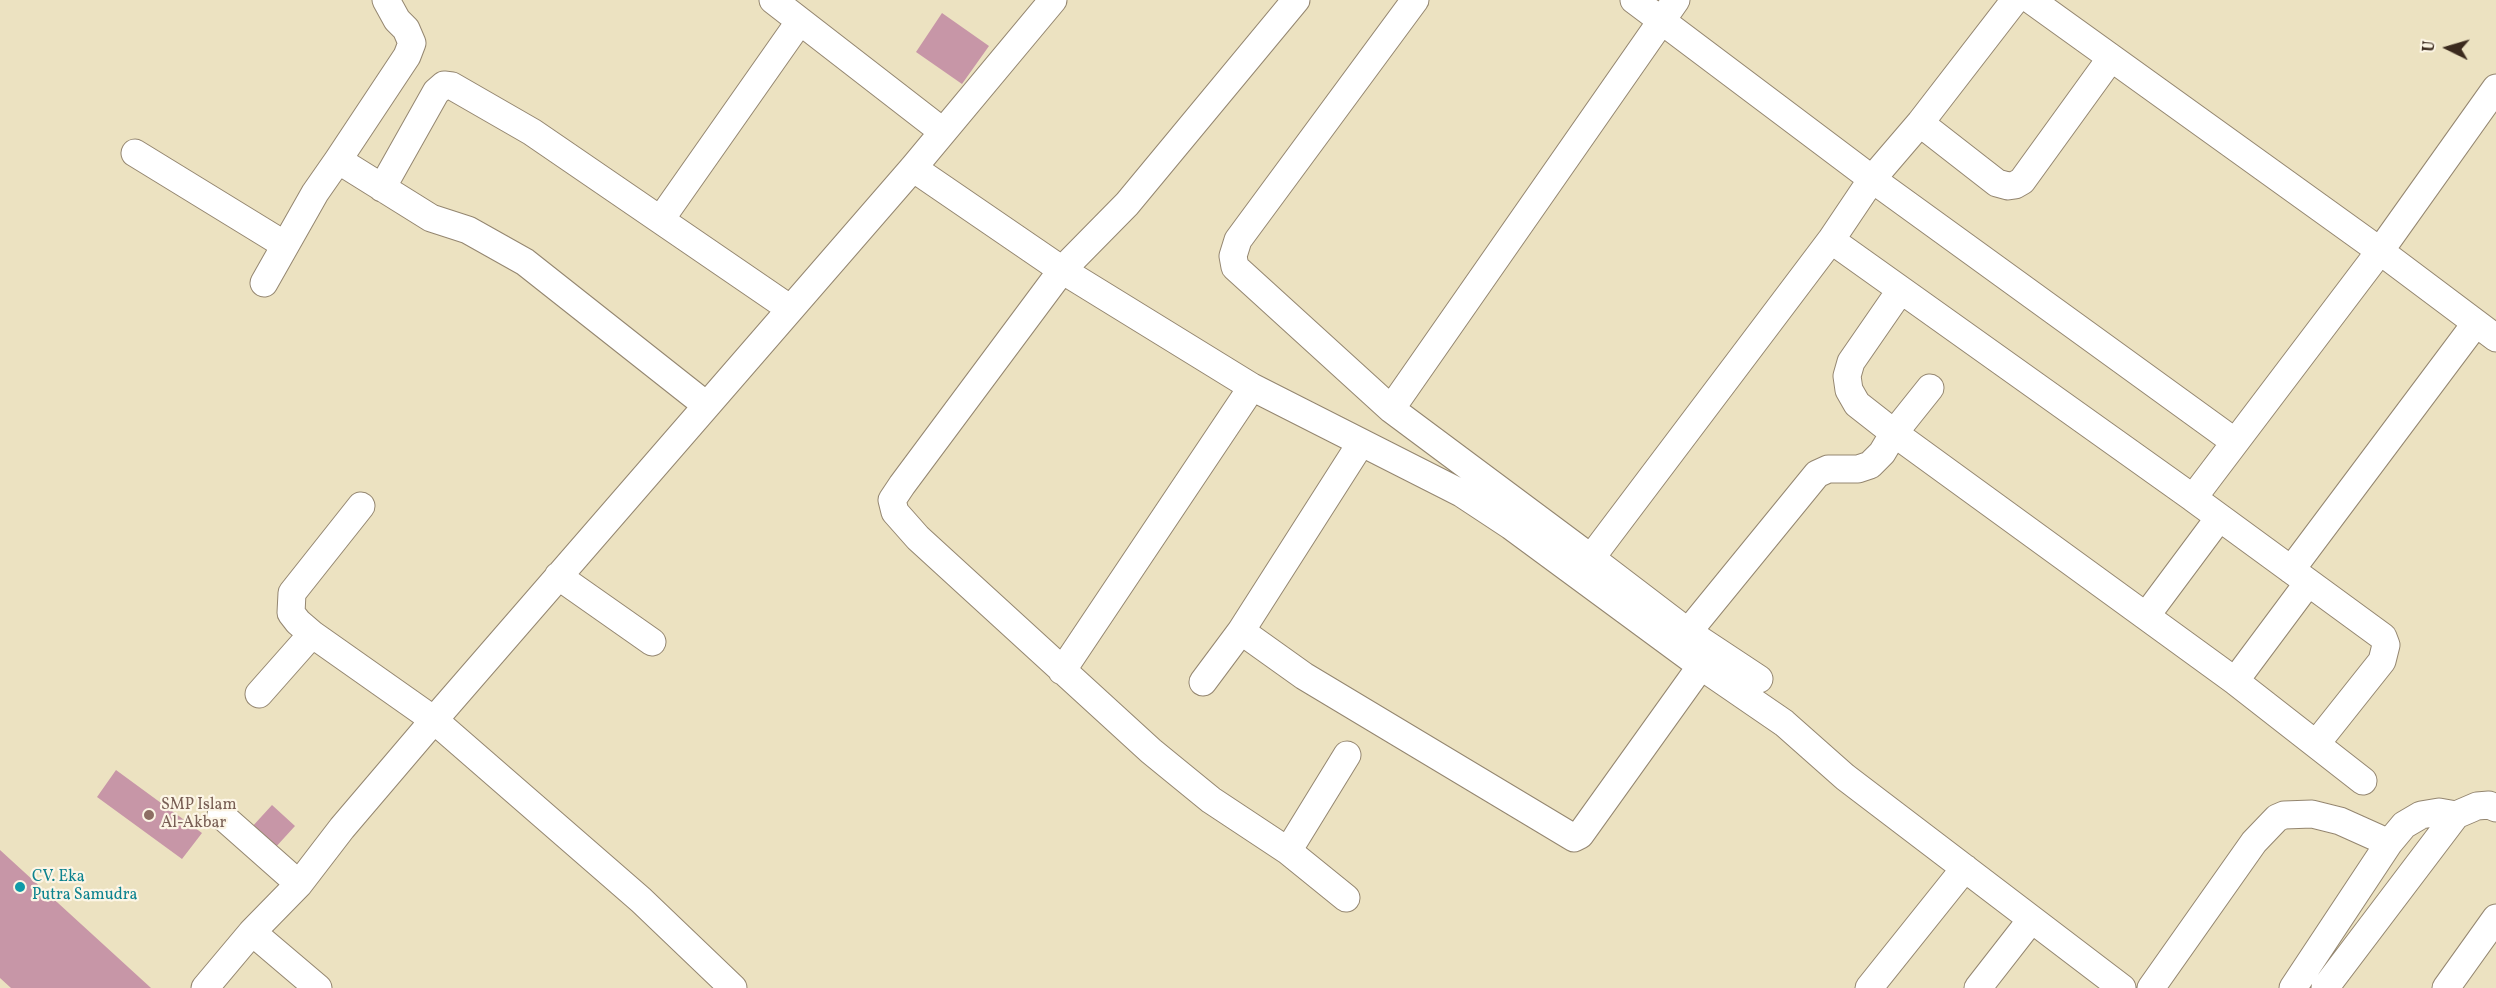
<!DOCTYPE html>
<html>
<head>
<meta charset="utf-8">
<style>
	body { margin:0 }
	#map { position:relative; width:2496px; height:988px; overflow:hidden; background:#ece2c1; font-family:Vollkorn,serif }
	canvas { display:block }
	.north { position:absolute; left:2418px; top:18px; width:60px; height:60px; -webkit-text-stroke:4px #fcf5e5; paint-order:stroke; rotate:275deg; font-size:16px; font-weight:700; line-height:24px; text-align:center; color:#3b2a1e }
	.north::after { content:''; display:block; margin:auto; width:21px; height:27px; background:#3b2a1e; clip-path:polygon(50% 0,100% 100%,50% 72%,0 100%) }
</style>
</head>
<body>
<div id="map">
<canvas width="2496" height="988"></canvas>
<div class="north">U</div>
</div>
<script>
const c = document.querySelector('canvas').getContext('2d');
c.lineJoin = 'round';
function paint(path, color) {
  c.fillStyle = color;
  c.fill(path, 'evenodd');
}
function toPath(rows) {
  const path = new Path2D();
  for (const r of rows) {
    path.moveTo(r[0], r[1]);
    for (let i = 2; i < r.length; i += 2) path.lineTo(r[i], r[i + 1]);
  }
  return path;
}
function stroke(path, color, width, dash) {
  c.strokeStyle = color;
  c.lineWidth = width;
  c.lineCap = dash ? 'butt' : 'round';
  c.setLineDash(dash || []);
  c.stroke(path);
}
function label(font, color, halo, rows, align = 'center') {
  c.font = font + ' Vollkorn,serif';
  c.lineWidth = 4.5;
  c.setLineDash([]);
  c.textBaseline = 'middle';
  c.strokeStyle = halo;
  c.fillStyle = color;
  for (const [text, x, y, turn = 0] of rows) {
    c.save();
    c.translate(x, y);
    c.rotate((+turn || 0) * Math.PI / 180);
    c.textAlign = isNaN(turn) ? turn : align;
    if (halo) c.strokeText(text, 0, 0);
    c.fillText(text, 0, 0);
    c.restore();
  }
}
const building = toPath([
	[942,13,989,46,962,84,916,52],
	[116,770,202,833,182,859,97,797],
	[272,805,295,826,274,849,251,828],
	[0,850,81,924,151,988,11,988,0,978]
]);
const minor = toPath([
	[773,0,942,131],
	[1415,0,1238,240,1233,256,1235,267,1391,409,1591,558,1831,240,2193,498],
	[1634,0,1872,179,2235,442],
	[2031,0,2380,251,2496,338],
	[1920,123,1997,183,2008,186,2015,185,2022,181,2111,58],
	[135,153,285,245],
	[338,160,407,56,412,43,406,29,397,20,386,0],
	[913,168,1062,270,1127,204,1296,0],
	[382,188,436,92,444,85,452,86,532,132,789,308],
	[661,219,800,21],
	[1831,240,1872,179,1920,123,2015,0],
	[264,283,315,193,338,160,431,218,468,230,525,262,706,405],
	[1900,291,1851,362,1847,376,1849,390,1857,404,1894,433,2235,681,2363,781],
	[1391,409,1676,0],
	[1591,558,1688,632,1759,679],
	[2291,570,2476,323],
	[558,576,652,642],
	[2146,616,2219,518],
	[1241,631,1304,676,1574,838,1580,835,1701,666],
	[1688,632,1817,474,1828,469,1858,469,1870,465,1882,453,1894,433,1930,388],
	[312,634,298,622,291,613,292,593,361,506],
	[1062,671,1252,387],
	[2235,681,2308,583],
	[1203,682,1241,631,1361,443],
	[259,694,312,634,434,720,641,900,733,988],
	[2316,744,2382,661,2386,645,2383,637,2193,498,2380,251,2496,88],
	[221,815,299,884],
	[1288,851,1347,755],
	[1346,898,1288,851,1211,800,1151,751,918,538,895,512,892,500,902,485,1062,270,1252,387,1461,493,1511,526,1701,666,1784,723,1845,777,2122,988],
	[252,932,318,988],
	[205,988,252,932,299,884,342,828,434,720,913,168,1053,0],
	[1869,988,1965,868],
	[1978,988,2031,920],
	[2151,988,2254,842,2277,818,2284,815,2312,814,2340,821,2389,843],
	[2293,988,2389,843,2404,825,2421,815,2439,812,2456,815],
	[2325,988,2456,815,2477,806,2489,805,2496,808],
	[2446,988,2496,918]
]);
const markers = [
	[149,815,6,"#8d6e63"],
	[20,887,6,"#0f9aa8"]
];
const educationNames = [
	["SMP Islam",161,806],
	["Al-Akbar",161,824]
];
const cultureNames = [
	["CV. Eka",32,878],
	["Putra Samudra",32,896]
];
paint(building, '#c796a7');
stroke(minor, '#948670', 29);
stroke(minor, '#fff', 27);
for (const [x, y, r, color] of markers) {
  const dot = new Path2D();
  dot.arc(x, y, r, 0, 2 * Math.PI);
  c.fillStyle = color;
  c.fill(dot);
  stroke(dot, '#fcf5e5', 2);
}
label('16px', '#785e54', '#fcf5e5', educationNames, 'left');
label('16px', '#0d838f', '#fcf5e5', cultureNames, 'left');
</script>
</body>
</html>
